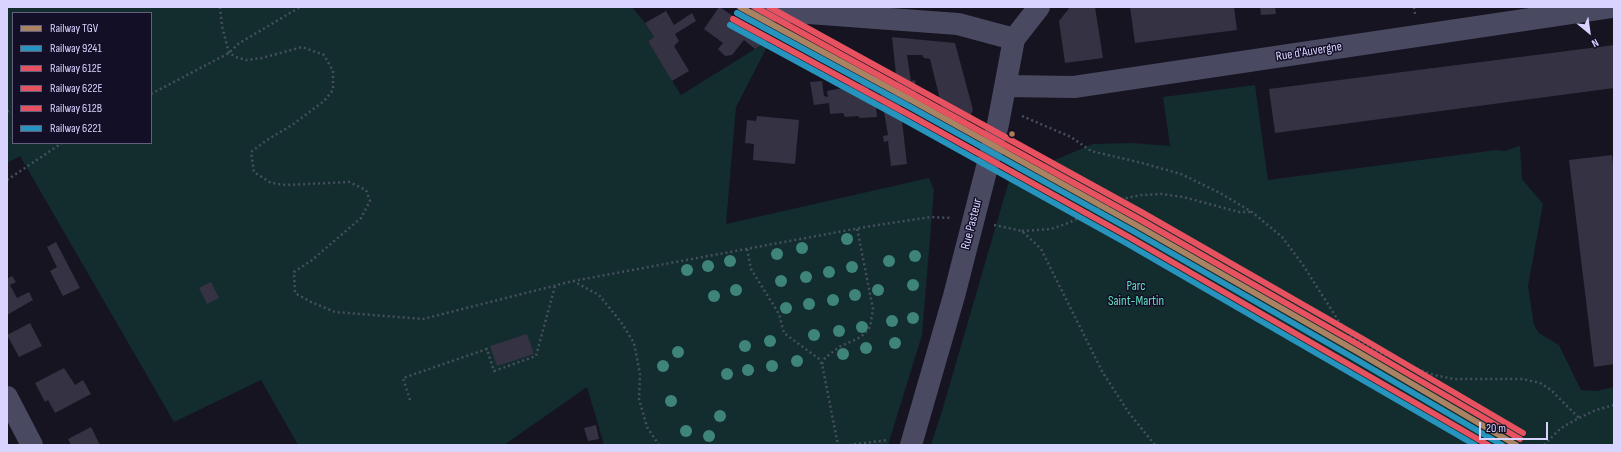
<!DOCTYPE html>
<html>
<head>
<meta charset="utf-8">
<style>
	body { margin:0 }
	#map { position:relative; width:1621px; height:452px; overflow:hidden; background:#161421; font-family:"Sofia Sans Condensed",sans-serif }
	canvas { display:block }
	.frame { position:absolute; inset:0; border:8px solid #d9d4ff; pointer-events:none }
	.legend { position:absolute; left:12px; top:12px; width:140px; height:132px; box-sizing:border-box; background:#130f26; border:1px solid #625e7d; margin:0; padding:5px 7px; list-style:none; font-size:12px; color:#d9d4ff }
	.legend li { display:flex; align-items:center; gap:8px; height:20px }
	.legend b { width:20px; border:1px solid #625e7d }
	.north { position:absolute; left:1569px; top:12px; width:40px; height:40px; -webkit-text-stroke:3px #130f26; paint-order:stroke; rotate:151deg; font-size:11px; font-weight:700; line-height:16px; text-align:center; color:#d9d4ff }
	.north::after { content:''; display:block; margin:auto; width:14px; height:18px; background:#d9d4ff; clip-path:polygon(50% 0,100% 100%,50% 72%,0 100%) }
	.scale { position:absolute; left:1479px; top:422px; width:69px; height:18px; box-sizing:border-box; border:2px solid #d9d4ff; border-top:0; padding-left:5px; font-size:12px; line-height:14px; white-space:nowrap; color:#d9d4ff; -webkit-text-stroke:3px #130f26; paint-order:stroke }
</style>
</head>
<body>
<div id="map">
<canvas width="1621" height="452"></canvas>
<div class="frame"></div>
<ul class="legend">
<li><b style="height:5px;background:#aa8363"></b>Railway TGV</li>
<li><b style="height:5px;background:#2694bd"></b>Railway 9241</li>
<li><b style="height:5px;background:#e85260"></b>Railway 612E</li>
<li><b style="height:5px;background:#e85260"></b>Railway 622E</li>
<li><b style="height:5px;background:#e85260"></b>Railway 612B</li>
<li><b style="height:5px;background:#2694bd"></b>Railway 6221</li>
</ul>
<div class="north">N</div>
<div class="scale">20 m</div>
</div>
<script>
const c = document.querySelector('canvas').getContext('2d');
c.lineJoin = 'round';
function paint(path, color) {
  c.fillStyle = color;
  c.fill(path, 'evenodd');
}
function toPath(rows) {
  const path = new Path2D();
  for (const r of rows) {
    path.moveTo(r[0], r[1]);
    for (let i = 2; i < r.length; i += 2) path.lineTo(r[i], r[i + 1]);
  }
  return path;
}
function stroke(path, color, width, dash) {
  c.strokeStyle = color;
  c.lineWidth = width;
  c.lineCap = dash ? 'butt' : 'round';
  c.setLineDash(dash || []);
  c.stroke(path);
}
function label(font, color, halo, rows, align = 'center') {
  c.font = font + ' "Sofia Sans Condensed",sans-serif';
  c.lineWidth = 3;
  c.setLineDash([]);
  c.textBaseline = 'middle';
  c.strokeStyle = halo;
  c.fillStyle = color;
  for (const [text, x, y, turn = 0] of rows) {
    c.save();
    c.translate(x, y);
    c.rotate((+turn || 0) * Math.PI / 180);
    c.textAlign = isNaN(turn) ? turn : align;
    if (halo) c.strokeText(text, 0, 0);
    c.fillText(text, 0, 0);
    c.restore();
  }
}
const green = toPath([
	[7,7,632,7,645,23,654,37,648,41,681,95,768,41,768,45,736,107,726,224,929,178,934,190,922,335,888,445,604,445,587,387,504,445,298,445,261,380,174,422,20,156,7,163],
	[13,13,151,13,151,143,13,143],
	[1255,85,1268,180,1496,150,1504,151,1520,146,1522,179,1543,204,1528,286,1534,325,1539,333,1559,345,1581,390,1596,391,1614,387,1614,445,931,445,942,411,1013,167,1030,168,1045,164,1093,144,1132,143,1170,146,1163,97]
]);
const building = toPath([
	[719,7,720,7,768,41,755,49,744,40,732,55,725,56,718,49,723,43,704,29],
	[1070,7,1095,7,1103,58,1065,63,1059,21],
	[1130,7,1234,7,1237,30,1135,43],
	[1260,7,1275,7,1276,14,1261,15],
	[666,11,674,25,692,13,696,21,675,34,679,41,674,46,689,71,672,81,648,41,654,37,645,23],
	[892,37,955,43,973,110,968,120,953,124,951,119,945,120,930,59,924,58,922,55,907,55,911,81,915,80,917,101,900,104,907,164,891,166,888,141,884,142,883,136,888,135,881,95,898,93],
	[1614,45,1614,88,1275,133,1269,89],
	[822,81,824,96,828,97,827,91,868,83,870,97,875,96,877,117,860,118,858,116,845,117,843,113,830,114,829,103,814,105,810,82],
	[757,116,799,120,795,164,753,160,754,144,745,143,747,120,756,121],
	[1612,155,1614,174,1614,364,1594,367,1569,160],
	[56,242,80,288,63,296,50,271,57,267,47,247],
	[12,276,16,282,10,285,17,298,29,292,33,300,7,315,7,279],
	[211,282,219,298,207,304,199,288],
	[30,323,42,346,19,357,7,335],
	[527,334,534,354,497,366,490,346],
	[64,368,75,385,83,380,91,394,55,413,48,400,45,402,35,383],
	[596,425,599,439,588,441,584,428],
	[91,427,100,445,71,445,68,439]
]);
const path = toPath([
	[220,7,222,26,229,53,236,57,246,60,262,58,302,47,324,55,333,71,333,90,324,101,292,125,267,140,251,152,254,172,271,183,286,185,349,182,366,190,370,201,361,218,312,260,294,272,295,293,311,302,335,312,423,319,573,281,599,295,621,322,634,343,640,374,639,399,647,427,659,445],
	[1414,7,1415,14],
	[151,94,229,53,238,44,300,7],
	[7,111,13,112],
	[1022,116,1071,137,1091,151,1142,163,1181,174,1220,193,1252,212,1282,237,1303,265,1338,320,1351,337,1374,350,1407,365,1434,375,1454,379,1523,379,1540,383,1551,390,1579,418],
	[7,180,62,143],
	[994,225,1022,231,1041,249,1103,373,1129,413,1155,445],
	[1022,231,1051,229,1068,223,1102,207,1122,199,1141,195,1162,194,1183,197,1239,212,1252,212],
	[747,249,751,269,779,314,784,333,819,359,822,364,838,445],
	[573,281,865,227,931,217,952,218],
	[822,364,825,358,839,347,861,337,870,327,873,309,857,228],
	[410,400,403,378,487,349,494,371,536,356,555,286],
	[849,445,888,440],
	[1544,445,1561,428,1579,418,1596,410,1614,405]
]);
const minor = toPath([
	[1006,86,1074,87,1611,7],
	[7,397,32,445],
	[911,445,954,296,998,124,1014,39,1039,7]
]);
const tertiary = toPath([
	[762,7,768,10,958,24,1014,39]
]);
const rail1 = toPath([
	[740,7,915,102,1136,225,1356,351,1516,445]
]);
const rail2 = toPath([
	[737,13,912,108,1133,231,1352,357,1502,445]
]);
const rail3 = toPath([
	[755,7,1139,219,1359,345,1520,439]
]);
const rail4 = toPath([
	[733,19,908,114,1129,237,1488,445]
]);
const rail5 = toPath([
	[769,7,1143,213,1363,339,1523,433]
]);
const rail6 = toPath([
	[730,25,905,120,1126,243,1475,445]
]);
const trees = [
	[847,239],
	[802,248],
	[777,254],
	[915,256],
	[730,261],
	[889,261],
	[708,266],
	[852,267],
	[687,270],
	[829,272],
	[806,277],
	[781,281],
	[913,285],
	[736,290],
	[878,290],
	[855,295],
	[714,296],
	[833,300],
	[809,304],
	[786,308],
	[913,318],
	[892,321],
	[862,327],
	[839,331],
	[814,335],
	[770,341],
	[895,343],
	[745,346],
	[866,348],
	[678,352],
	[843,354],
	[797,361],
	[663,366],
	[772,366],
	[748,370],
	[727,374],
	[671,401],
	[720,416],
	[686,431],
	[709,436]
];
const markers = [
	[1012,134,3.5,"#b07c57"]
];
const streetNames = [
	["Rue d'Auvergne",1309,52,-9],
	["Rue Pasteur",972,224,-76]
];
const parkNames = [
	["Parc",1136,287],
	["Saint-Martin",1136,302]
];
paint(green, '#132c2d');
paint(building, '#343243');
stroke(path, '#44505f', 2.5, [2, 3]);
stroke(minor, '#4a4962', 22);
stroke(tertiary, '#4a4962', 22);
stroke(rail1, '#aa8363', 6);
stroke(rail2, '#2694bd', 6);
stroke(rail3, '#e85260', 6);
stroke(rail4, '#e85260', 6);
stroke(rail5, '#e85260', 6);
stroke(rail6, '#2694bd', 6);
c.fillStyle = '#3e8478';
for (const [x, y] of trees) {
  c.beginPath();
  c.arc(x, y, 6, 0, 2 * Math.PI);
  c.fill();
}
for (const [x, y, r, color] of markers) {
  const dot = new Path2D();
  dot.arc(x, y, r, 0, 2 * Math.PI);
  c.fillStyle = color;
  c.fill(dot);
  stroke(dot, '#130f26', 1.5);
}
label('13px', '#d9d4ff', '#130f26', streetNames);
label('13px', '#5fe0c0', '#130f26', parkNames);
</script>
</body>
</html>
